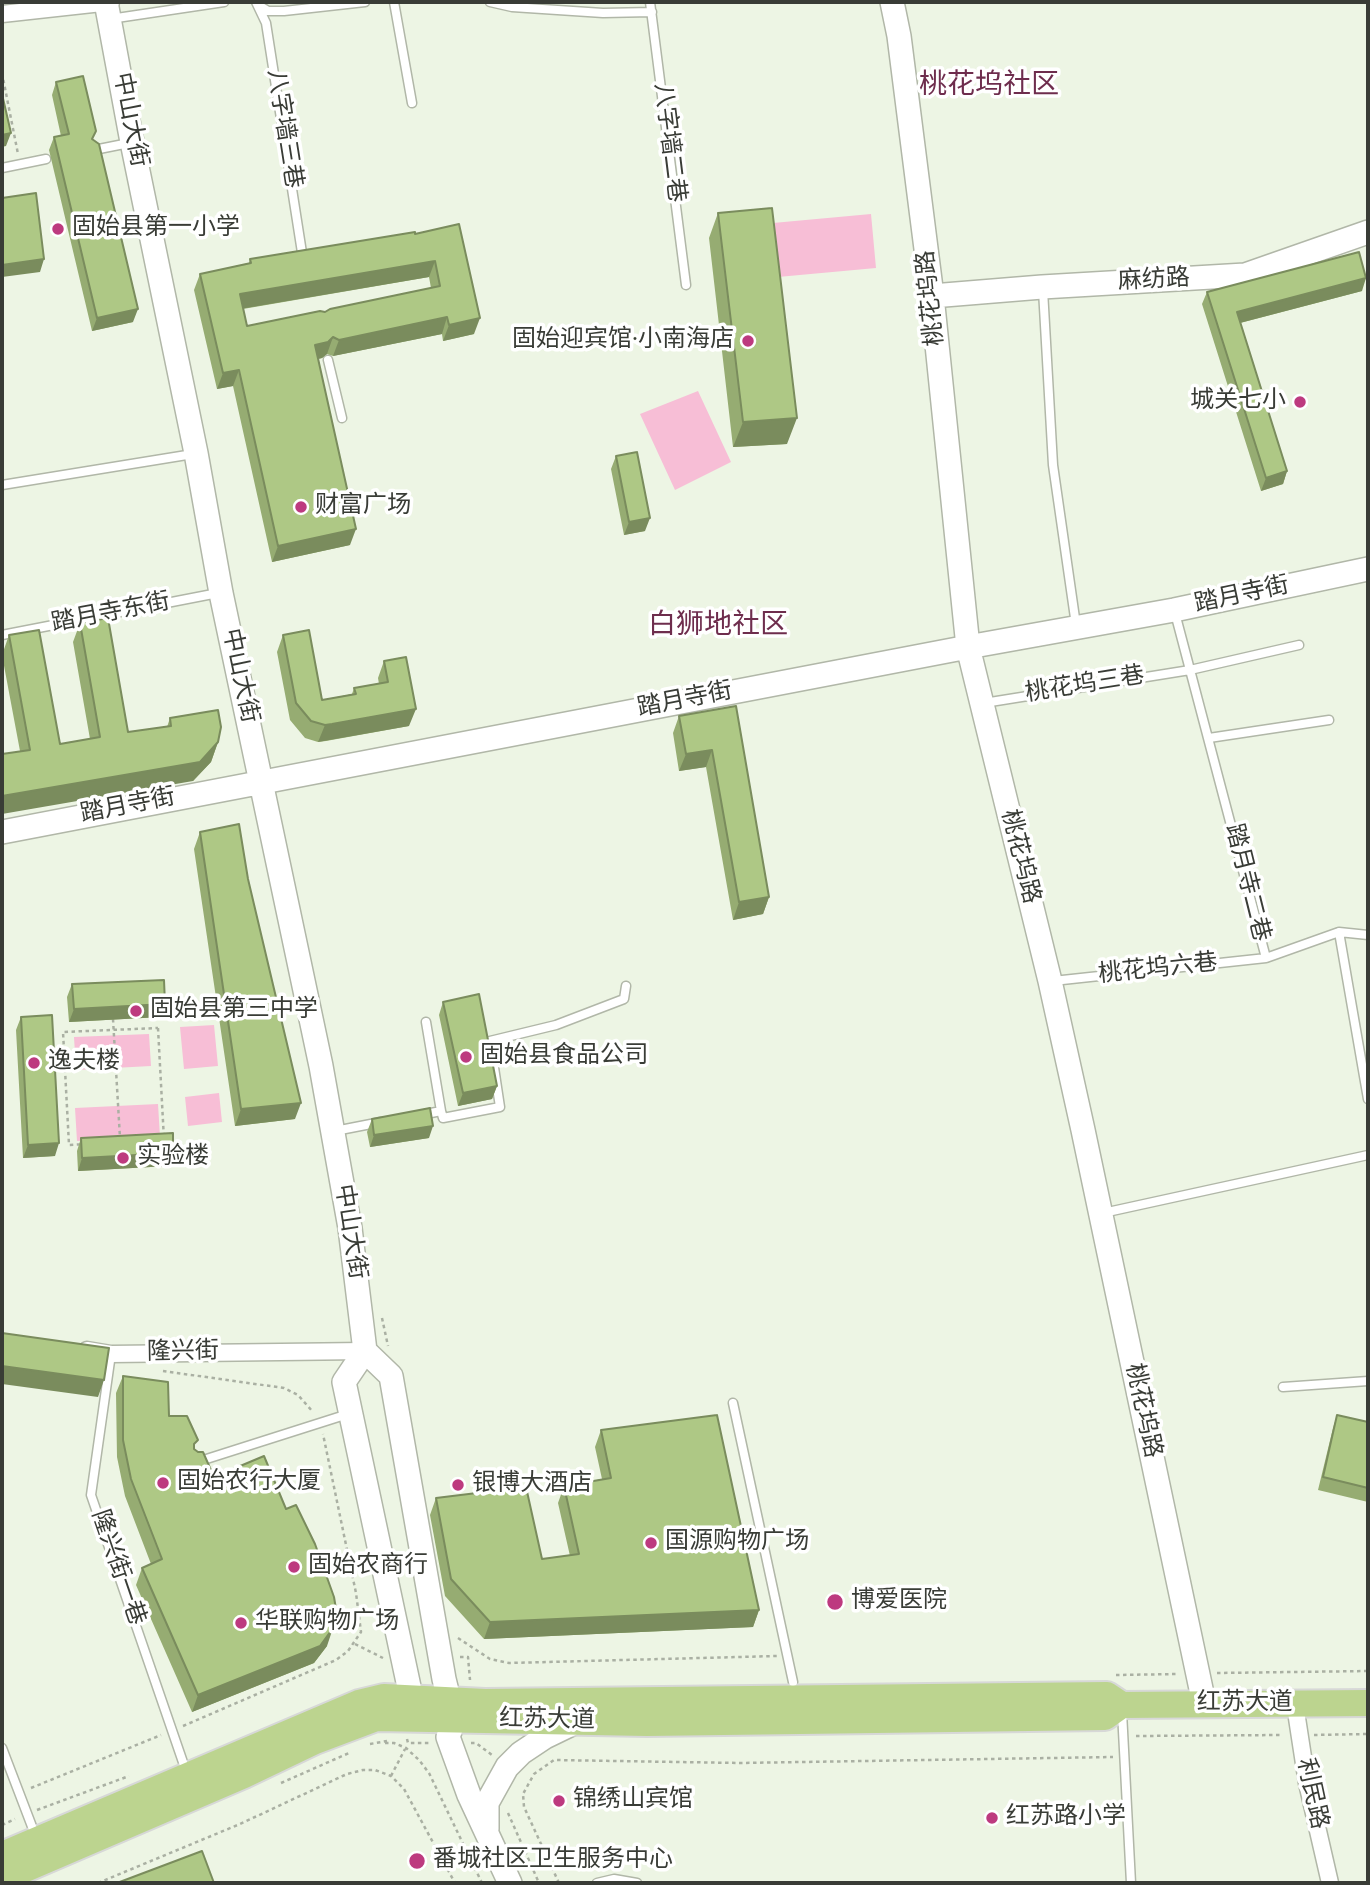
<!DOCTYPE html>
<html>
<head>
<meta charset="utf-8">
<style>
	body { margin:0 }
	#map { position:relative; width:1370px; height:1885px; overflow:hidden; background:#edf5e4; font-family:"Source Sans 3",sans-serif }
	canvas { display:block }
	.frame { position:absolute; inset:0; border:4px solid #393c36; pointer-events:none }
</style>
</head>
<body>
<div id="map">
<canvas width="1370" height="1885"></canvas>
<div class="frame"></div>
</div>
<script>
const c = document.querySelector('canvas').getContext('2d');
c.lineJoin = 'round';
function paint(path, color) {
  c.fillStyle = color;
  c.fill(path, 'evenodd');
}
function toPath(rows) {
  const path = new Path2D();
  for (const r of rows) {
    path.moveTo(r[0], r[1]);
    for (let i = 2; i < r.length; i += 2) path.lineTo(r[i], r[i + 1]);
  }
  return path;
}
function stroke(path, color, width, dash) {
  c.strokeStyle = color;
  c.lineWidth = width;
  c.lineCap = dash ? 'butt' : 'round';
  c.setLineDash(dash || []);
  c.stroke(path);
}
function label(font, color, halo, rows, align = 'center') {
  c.font = font + ' "Source Sans 3","Noto Sans SC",sans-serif';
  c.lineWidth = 7;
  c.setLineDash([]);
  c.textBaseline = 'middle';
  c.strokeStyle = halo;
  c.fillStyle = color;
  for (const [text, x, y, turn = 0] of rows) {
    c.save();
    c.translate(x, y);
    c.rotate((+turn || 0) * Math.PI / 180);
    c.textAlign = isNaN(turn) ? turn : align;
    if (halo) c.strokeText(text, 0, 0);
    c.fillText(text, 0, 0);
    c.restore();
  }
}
const green = toPath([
	[871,214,876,268,778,277,773,223],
	[698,391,731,462,675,490,640,414],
	[214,1025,218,1066,184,1069,180,1027],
	[149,1034,151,1066,76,1070,74,1037],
	[219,1093,222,1122,188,1126,185,1097],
	[158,1104,160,1137,77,1141,75,1108]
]);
const path = toPath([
	[2,73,18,154],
	[113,1019,120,1138],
	[158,1028,164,1140,69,1145,63,1032,158,1028],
	[382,1318,388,1346],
	[163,1371,284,1388,298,1395,313,1412],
	[458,1638,490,1659,509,1663,777,1656],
	[355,1644,383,1658],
	[460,1657,468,1657,470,1680],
	[1217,1673,1368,1671],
	[1116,1675,1179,1674],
	[183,1726,336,1660,348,1651,361,1632,356,1593,323,1434],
	[1314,1735,1368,1734],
	[1136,1736,1283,1735],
	[407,1739,408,1743,429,1743],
	[385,1743,394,1743,406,1748,419,1760,429,1773,482,1883],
	[471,1743,476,1743,492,1755],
	[370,1744,387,1741],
	[391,1776,405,1749],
	[281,1783,349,1753],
	[31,1788,161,1735],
	[37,1810,129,1776],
	[508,1813,539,1883],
	[2,1825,15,1819],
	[98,1883,240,1824,347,1774,363,1770,375,1770,391,1776,404,1789,455,1883],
	[559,1883,524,1807,523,1794,534,1774,554,1760,740,1763,1113,1757]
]);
const lane = toPath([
	[256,2,266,23,303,259],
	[394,2,412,103],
	[490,2,512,7,603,13,652,12],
	[650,2,686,285],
	[258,5,268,11,284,11,365,2],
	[110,19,224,2],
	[94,150,129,143],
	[2,168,46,159],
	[1043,290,1053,465,1076,625],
	[328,360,342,418],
	[2,485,193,454],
	[1175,613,1266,958,1339,932,1368,1099],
	[2,635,218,593],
	[984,703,1190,670,1299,645],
	[1209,738,1329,720],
	[1339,932,1368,935],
	[1053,981,1266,958],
	[426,1022,441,1111],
	[421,1115,441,1111,443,1118,500,1107,490,1041,556,1025,624,999,626,986],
	[335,1131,381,1122],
	[1103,1213,1368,1155],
	[111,1354,91,1495,186,1771],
	[1283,1387,1368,1381],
	[733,1403,793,1682],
	[197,1462,348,1414],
	[1122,1712,1131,1883],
	[2,1748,36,1837],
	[597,1883,614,1879,637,1883]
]);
const street = toPath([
	[2,14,111,2],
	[87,1350,111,1354,365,1351],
	[1295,1705,1307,1783,1330,1883]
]);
const secondary = toPath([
	[106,2,132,142,196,453,221,593,321,1066,350,1228,365,1351,391,1376,444,1679,454,1720,448,1737,469,1795,510,1883],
	[892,2,899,36,932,296,968,647,1050,981,1083,1130,1204,1703],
	[932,296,1042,287,1245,275,1368,232],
	[2,832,968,647,1174,610,1368,569],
	[365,1351,344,1382,415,1715],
	[487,1829,487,1803,507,1767,521,1753,545,1737,578,1721]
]);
const primary = toPath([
	[2,1855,359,1703,384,1697,485,1702,1107,1695,1122,1705],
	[2,1879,244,1775,315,1741,376,1718,647,1723,1105,1717,1122,1705,1368,1703]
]);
const wall = toPath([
	[56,82,93,139,133,322,92,331,49,150,54,137,61,136,52,95],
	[718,213,787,444,733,447,709,238],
	[459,224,474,334,443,341,442,334,333,356,327,354,322,358,318,359,350,545,272,562,233,386,217,389,194,290,200,274,249,263,250,259,415,234],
	[429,277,431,288,325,312,247,326,243,309],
	[1362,291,1240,323,1287,471,1283,484,1261,491,1202,304,1207,292],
	[616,456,645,531,624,535,611,469],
	[80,623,128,732,167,727,170,718,218,742,211,762,193,781,2,755,20,751,2,655,9,635,60,744,90,739,73,642],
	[283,635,322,700,352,694,354,688,379,684,378,678,384,661,409,726,326,741,318,742,305,738,290,720,277,652],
	[736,706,769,897,763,914,733,920,706,767,679,771,673,733,679,716],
	[200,832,295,1119,235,1126,194,849],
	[72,984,165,1004,161,1017,69,1022,67,997],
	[443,1002,497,1086,492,1099,458,1106,439,1015],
	[21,1017,55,1156,23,1158,16,1030],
	[372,1119,429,1138,370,1147,367,1132],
	[81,1138,169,1166,78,1171,77,1151],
	[123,1376,169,1416,195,1449,214,1477,327,1646,314,1663,192,1712,136,1585,142,1568,151,1564,125,1496,117,1457,116,1393],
	[1337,1415,1368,1422,1368,1502,1318,1490,1333,1428],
	[601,1430,759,1610,753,1627,484,1639,445,1596,430,1515,436,1498,542,1559,570,1556,558,1503,564,1486,602,1479,595,1447]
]);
const shadedWall = toPath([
	[11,133,6,146,2,147,2,135],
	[44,259,40,272,2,277,2,265],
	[435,261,429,277,234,310,240,294],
	[1366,278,1362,291,1232,325,1237,312],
	[138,309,133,322,92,331,97,318],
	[447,317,442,334,333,356,339,340],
	[480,318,474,334,443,341,449,325],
	[333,337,327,354,322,358,309,361,315,345],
	[239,370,233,386,217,389,223,373],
	[797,418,787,444,733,447,743,422],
	[1287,471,1283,484,1261,491,1266,478],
	[650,518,645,531,624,535,629,522],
	[356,529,350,545,272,562,278,546],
	[416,709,409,726,318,742,325,725],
	[218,742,211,762,193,781,2,814,2,796],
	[712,750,706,767,679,771,686,754],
	[769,897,763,914,733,920,739,902],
	[165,1004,161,1017,69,1022,74,1009],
	[497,1086,492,1099,458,1106,463,1093],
	[301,1103,295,1119,235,1126,241,1109],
	[433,1126,429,1138,370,1147,374,1135],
	[59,1143,55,1156,23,1158,28,1145],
	[173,1153,169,1166,78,1171,82,1158],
	[2,1366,104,1380,98,1397,2,1384],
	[759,1610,753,1627,484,1639,490,1622],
	[333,1628,327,1646,314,1663,192,1712,198,1695]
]);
const building = toPath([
	[83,76,96,131,92,139,99,144,138,309,97,318,54,137,69,134,56,82,83,76],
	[2,94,11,133,2,135,2,94],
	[36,193,44,259,2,265,2,198,36,193],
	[772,208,797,418,743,422,718,213,772,208],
	[459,224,480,318,449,325,447,317,339,340,333,337,328,342,315,345,356,529,278,546,239,370,223,373,200,274,251,263,250,259,415,232,415,234,459,224],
	[435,261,440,286,330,309,325,312,320,311,247,326,240,294,435,261],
	[1359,252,1366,278,1237,312,1287,471,1266,478,1207,292,1359,252],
	[637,452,650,518,629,522,616,456,637,452],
	[108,618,128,732,171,726,170,718,218,710,221,727,218,742,200,762,2,796,2,754,30,750,9,635,39,630,60,744,100,737,80,623,108,618],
	[309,630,322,700,356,694,354,688,388,682,384,661,406,657,416,709,332,724,325,725,311,721,296,703,283,635,309,630],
	[736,706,769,897,739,902,712,750,686,754,679,716,736,706],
	[239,824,248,879,301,1103,241,1109,200,832,239,824],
	[164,980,165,1004,74,1009,72,984,164,980],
	[479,994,497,1086,463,1093,443,1002,479,994],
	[52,1015,59,1143,28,1145,21,1017,52,1015],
	[430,1108,433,1126,374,1135,372,1119,430,1108],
	[173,1133,173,1153,82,1158,81,1138,173,1133],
	[2,1333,109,1348,104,1380,2,1366,2,1333],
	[123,1376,168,1382,169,1416,187,1416,198,1440,194,1444,194,1449,198,1452,203,1452,214,1477,264,1456,286,1509,296,1505,315,1544,334,1597,337,1615,333,1628,320,1646,198,1695,142,1568,162,1559,131,1479,123,1440,123,1376],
	[717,1415,759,1610,490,1622,451,1579,436,1498,526,1487,542,1559,579,1554,564,1486,611,1478,601,1430,717,1415],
	[1337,1415,1368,1422,1368,1488,1323,1477,1337,1415],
	[202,1851,214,1883,117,1883,202,1851]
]);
const markers = [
	[58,229,7,"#bd3a7f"],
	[748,341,7,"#bd3a7f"],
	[1300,402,7,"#bd3a7f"],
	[301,507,7,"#bd3a7f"],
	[136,1011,7,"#bd3a7f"],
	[466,1057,7,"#bd3a7f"],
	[34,1063,7,"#bd3a7f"],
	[123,1158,7,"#bd3a7f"],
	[163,1483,7,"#bd3a7f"],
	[458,1485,7,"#bd3a7f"],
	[651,1543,7,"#bd3a7f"],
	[294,1567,7,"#bd3a7f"],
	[835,1602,9,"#bd3a7f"],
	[241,1623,7,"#bd3a7f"],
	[559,1801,7,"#bd3a7f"],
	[992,1818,7,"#bd3a7f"],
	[417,1861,9,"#bd3a7f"]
];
const streetNames = [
	["中山大街",129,120,79],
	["八字墙三巷",283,129,81],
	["八字墙二巷",668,143,83],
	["麻纺路",1154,281,-3],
	["桃花坞路",932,298,-96],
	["踏月寺街",1242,596,-12],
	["踏月寺东街",111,614,-11],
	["中山大街",239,676,78],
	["桃花坞三巷",1085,686,-9],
	["踏月寺街",685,701,-11],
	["踏月寺街",128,807,-11],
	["桃花坞路",1019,857,76],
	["踏月寺二巷",1246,883,76],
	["桃花坞六巷",1158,970,-6],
	["中山大街",349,1232,81],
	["隆兴街",183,1353,-1],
	["桃花坞路",1142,1411,78],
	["隆兴街一巷",117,1568,71],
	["红苏大道",1245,1704],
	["红苏大道",547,1721,1],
	["利民路",1311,1794,78]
];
const poiNames = [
	["固始县第一小学",72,229],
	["固始迎宾馆·小南海店",734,341,"right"],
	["城关七小",1286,402,"right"],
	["财富广场",315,507],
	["固始县第三中学",150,1011],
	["固始县食品公司",480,1057],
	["逸夫楼",48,1063],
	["实验楼",137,1158],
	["固始农行大厦",177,1483],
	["银博大酒店",472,1485],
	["国源购物广场",665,1543],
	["固始农商行",308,1567],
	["博爱医院",851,1602],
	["华联购物广场",255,1623],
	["锦绣山宾馆",573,1801],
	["红苏路小学",1006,1818],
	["番城社区卫生服务中心",433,1861]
];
const quarterNames = [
	["桃花坞社区",989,87],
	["白狮地社区",718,627]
];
paint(green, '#f7bed6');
stroke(lane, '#b1b7a8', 11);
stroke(street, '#b1b7a8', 19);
stroke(secondary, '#b1b7a8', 26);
stroke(primary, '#d7d8d7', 30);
stroke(path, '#aab0a3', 2.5, [3.5, 3.5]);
stroke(lane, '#fff', 8);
stroke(street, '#fff', 16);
stroke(secondary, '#fff', 23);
stroke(primary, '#bcd48f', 26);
paint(wall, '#96ac72');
paint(shadedWall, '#7a8c5d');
paint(building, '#aec885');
stroke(building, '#7a8c5d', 2);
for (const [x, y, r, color] of markers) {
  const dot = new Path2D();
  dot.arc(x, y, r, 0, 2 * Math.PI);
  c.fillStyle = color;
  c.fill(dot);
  stroke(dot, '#fff', 2.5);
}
label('24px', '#393c36', '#fff', streetNames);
label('24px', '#393c36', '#fff', poiNames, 'left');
label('28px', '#6e2d4d', '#fff', quarterNames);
</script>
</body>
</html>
